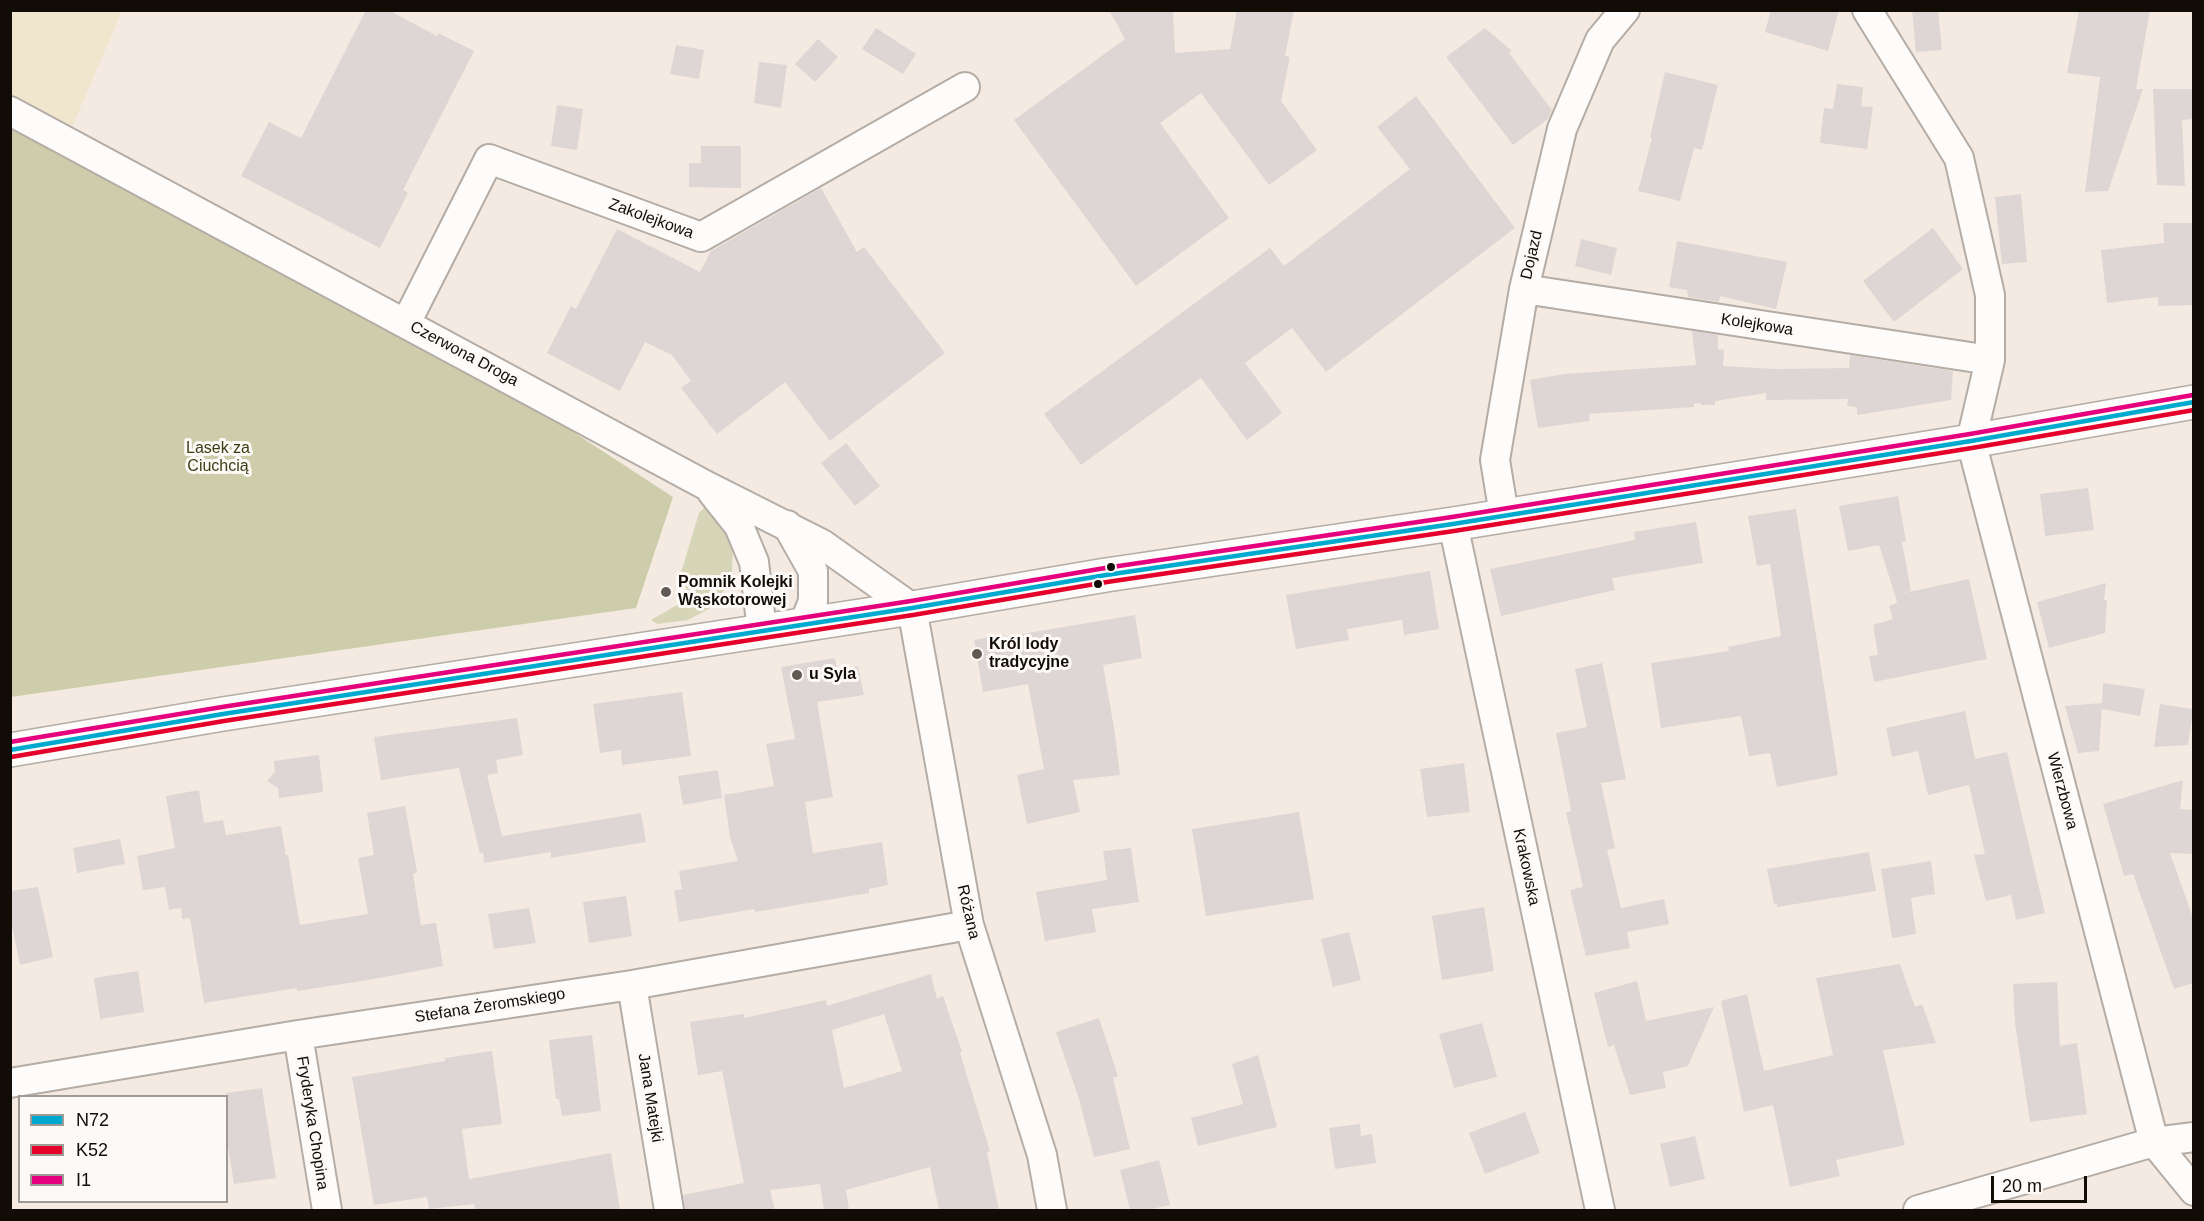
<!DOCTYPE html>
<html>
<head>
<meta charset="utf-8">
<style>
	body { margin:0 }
	#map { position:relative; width:2204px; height:1221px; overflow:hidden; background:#f4eae1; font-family:Helvetica,sans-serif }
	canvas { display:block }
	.frame { position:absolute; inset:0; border:12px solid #120c07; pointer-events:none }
	.legend { position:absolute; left:18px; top:1095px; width:210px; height:108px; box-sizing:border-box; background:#fdf9f6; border:2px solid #9f9a96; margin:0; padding:8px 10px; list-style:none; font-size:18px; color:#120c07 }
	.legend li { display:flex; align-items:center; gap:12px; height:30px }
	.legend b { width:30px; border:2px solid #9f9a96 }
	.scale { position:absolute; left:1991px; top:1176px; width:96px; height:27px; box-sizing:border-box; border:3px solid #120c07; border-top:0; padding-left:8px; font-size:18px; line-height:21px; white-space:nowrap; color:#120c07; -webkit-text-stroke:4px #fdf9f6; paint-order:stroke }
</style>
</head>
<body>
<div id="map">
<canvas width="2204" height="1221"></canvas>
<div class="frame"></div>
<ul class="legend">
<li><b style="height:8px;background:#00a9ce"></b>N72</li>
<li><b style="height:8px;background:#e4002b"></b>K52</li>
<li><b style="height:8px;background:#e5007d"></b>I1</li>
</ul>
<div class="scale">20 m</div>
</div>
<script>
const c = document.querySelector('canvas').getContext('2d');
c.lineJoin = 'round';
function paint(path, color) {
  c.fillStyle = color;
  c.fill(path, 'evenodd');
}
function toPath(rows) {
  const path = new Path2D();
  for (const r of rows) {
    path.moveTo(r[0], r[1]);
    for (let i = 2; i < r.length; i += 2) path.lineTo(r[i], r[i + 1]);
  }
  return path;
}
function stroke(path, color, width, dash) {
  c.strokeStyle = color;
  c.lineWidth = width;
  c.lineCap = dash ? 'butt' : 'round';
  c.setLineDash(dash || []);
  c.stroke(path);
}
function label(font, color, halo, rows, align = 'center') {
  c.font = font + ' Helvetica,sans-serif';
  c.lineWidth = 6;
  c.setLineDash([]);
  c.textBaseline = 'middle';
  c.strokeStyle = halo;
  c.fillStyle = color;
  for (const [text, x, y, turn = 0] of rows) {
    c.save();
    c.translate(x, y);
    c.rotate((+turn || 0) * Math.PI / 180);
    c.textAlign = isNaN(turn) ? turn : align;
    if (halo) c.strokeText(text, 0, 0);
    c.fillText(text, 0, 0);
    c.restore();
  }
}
const green = toPath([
	[705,507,722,524,733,547,732,571,725,589,710,608,688,620,657,624,651,620,691,597,680,576,699,513]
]);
const forest = toPath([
	[10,111,406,323,673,497,636,608,11,697]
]);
const sand = toPath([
	[10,11,122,11,66,141,11,111]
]);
const building = toPath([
	[366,10,388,10,437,36,438,33,474,51,403,190,408,193,380,248,241,176,269,122,301,138],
	[1109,10,1173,10,1175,53,1230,49,1237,10,1294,10,1285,56,1290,57,1281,101,1317,150,1269,185,1201,93,1160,123,1229,218,1136,286,1014,120,1125,39],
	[1771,10,1839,10,1828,51,1765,32],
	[1912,10,1938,10,1942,50,1916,52],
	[2079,10,2150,10,2136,89,2143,89,2108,191,2085,192,2100,77,2067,73],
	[876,28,916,54,903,74,862,49],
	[1485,28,1512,51,1509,53,1552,110,1548,119,1513,145,1446,57],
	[818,39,838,57,815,82,795,64],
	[676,45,704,50,699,79,670,74],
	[759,62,787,65,781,108,754,103],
	[1665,72,1718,85,1702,150,1694,148,1680,201,1638,191,1652,138,1650,137],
	[1837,84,1863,87,1861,106,1873,107,1867,149,1820,143,1824,108,1833,109],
	[2153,89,2193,89,2193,119,2182,120,2185,186,2157,185],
	[1416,96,1515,228,1326,372,1292,328,1245,363,1282,413,1247,440,1201,378,1081,465,1044,414,1270,248,1284,266,1410,169,1377,127],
	[557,105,583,109,577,150,551,146],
	[701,146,741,146,741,188,689,187,689,163,701,163],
	[821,188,857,252,864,247,945,353,830,441,785,382,717,434,681,388,691,381,672,355,645,342,620,391,547,353,571,306,576,309,617,229,700,272,711,251],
	[2021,194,2027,262,2002,264,1995,197],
	[2163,223,2193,223,2193,305,2158,306,2158,297,2107,303,2101,250,2164,243],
	[1933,228,1963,269,1894,322,1863,281],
	[1581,239,1617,248,1611,275,1575,266],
	[1677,241,1787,262,1776,309,1720,296,1719,302,1688,297,1687,290,1669,287],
	[1692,331,1718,335,1718,349,1724,350,1723,366,1777,369,1849,368,1850,355,1953,371,1951,400,1857,415,1857,407,1847,406,1848,399,1766,400,1766,393,1715,401,1715,405,1701,405,1700,403,1694,404,1694,407,1589,414,1590,421,1538,428,1530,380,1564,374,1696,365],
	[846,443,880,486,855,506,821,463],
	[2088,488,2094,530,2045,536,2040,494],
	[1898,496,1906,541,1902,542,1911,591,1895,595,1879,545,1848,551,1839,506],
	[1796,509,1838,775,1777,787,1770,753,1749,756,1741,716,1661,728,1651,663,1729,651,1728,647,1781,636,1770,564,1757,566,1748,516],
	[1696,522,1703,563,1612,578,1615,590,1501,616,1490,569,1635,540,1634,532],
	[1430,571,1439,629,1404,635,1402,620,1347,629,1349,640,1296,649,1286,595],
	[1969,579,1987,659,1874,682,1869,656,1878,655,1873,625,1893,619,1889,606,1897,603,1895,595],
	[2106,583,2104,600,2107,600,2105,633,2049,648,2037,602],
	[1135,615,1142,658,1103,665,1114,728,1120,775,1073,780,1080,812,1027,824,1017,775,1044,769,1028,684,983,692,974,640,1004,634,1004,637],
	[835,658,837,670,858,666,864,695,817,702,833,797,805,802,813,853,882,842,888,885,869,889,869,893,755,912,754,909,679,922,674,890,682,889,679,871,738,861,730,837,724,795,774,786,766,744,795,739,781,667],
	[1602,663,1626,779,1601,783,1615,848,1607,850,1621,908,1664,899,1669,924,1627,932,1630,948,1586,956,1570,890,1583,887,1566,812,1571,811,1556,733,1587,727,1575,669],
	[2103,683,2145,689,2140,716,2102,709,2102,705,2099,751,2078,753,2065,706,2102,703],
	[682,692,691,756,622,765,621,750,600,753,593,704],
	[2160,704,2193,709,2188,745,2154,747],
	[1965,711,1975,759,2007,752,2045,913,2016,920,2011,895,1986,901,1974,855,1985,854,1969,785,1928,795,1918,751,1892,757,1886,728],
	[517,718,523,755,496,760,498,773,487,775,502,836,641,813,646,842,551,858,551,852,484,863,483,852,480,854,459,768,381,780,374,737],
	[319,755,323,792,279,798,278,788,267,781,275,772,274,761],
	[1464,763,1470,812,1427,817,1420,769],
	[718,770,722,798,683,805,678,776],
	[2183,780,2180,809,2193,810,2193,854,2170,853,2193,918,2193,983,2174,989,2133,874,2124,876,2103,804],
	[199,790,204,823,223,820,226,835,281,826,286,855,288,855,300,925,368,914,358,858,374,855,367,813,405,806,417,872,413,874,421,925,436,923,443,966,368,980,297,991,297,988,204,1003,190,918,182,919,181,908,169,910,165,887,143,890,137,856,175,848,166,796],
	[1299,812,1314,899,1206,916,1192,829],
	[120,839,125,864,77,873,73,848],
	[1131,848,1139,902,1092,909,1096,932,1045,941,1036,892,1107,880,1103,851],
	[1869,852,1876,891,1777,907,1777,903,1774,904,1767,869],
	[1931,861,1935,894,1911,898,1916,934,1892,938,1881,869],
	[38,887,53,957,20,965,10,915,10,891],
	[626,896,632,936,589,943,583,902],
	[1484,907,1494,971,1442,980,1432,916],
	[529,908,536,943,494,949,488,914],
	[1349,932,1361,980,1333,987,1321,939],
	[1900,964,1915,1007,1922,1004,1936,1043,1883,1050,1905,1145,1836,1160,1840,1176,1790,1187,1773,1105,1744,1112,1721,1001,1747,994,1764,1071,1833,1055,1816,978],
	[138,971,144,1012,100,1019,94,978],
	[931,974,937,999,943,996,962,1052,960,1053,990,1151,987,1152,999,1210,939,1210,930,1167,846,1190,849,1210,824,1210,820,1184,770,1190,775,1210,685,1210,683,1195,744,1183,722,1071,698,1075,690,1022,744,1014,744,1018,826,1000,827,1006],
	[884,1014,902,1071,844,1088,832,1030],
	[1637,981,1646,1021,1714,1007,1688,1066,1663,1072,1666,1088,1630,1095,1614,1045,1608,1047,1594,993],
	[2057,982,2060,1046,2077,1043,2087,1114,2030,1122,2015,1023,2013,984],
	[1099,1018,1118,1076,1113,1078,1130,1149,1094,1157,1079,1099,1056,1032],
	[1482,1023,1497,1077,1454,1088,1439,1034],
	[592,1035,601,1111,562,1116,559,1099,556,1099,549,1040],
	[492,1051,502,1124,462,1129,469,1179,611,1153,620,1210,475,1210,474,1204,429,1209,427,1197,374,1205,352,1077,445,1061,445,1058],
	[1258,1055,1277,1127,1198,1146,1191,1118,1243,1104,1232,1064],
	[262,1088,276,1178,234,1184,226,1134,226,1093],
	[1525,1112,1540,1153,1485,1174,1469,1133],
	[1360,1124,1361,1136,1372,1134,1376,1163,1335,1169,1329,1128],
	[1695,1136,1705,1179,1670,1187,1660,1144],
	[1159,1160,1170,1205,1147,1210,1130,1210,1120,1170]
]);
const minor = toPath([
	[1867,10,1959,158,1990,295,1990,360,1971,441,2154,1142,2194,1191],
	[10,111,707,486,822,544,912,608,969,925,1042,1155,1052,1210],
	[1524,289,1990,360],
	[406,323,489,159,701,237,965,87],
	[712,492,739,526,754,562,762,631],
	[1504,515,1495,460,1524,289,1562,129,1600,40,1625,10],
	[1453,524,1600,1210],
	[787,525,813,571,813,601,804,624],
	[632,985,669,1210],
	[298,1035,327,1210],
	[10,1083,298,1035,632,985,969,925],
	[1918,1210,2154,1142,2194,1137]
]);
const secondary = toPath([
	[10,750,223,714,912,608,1106,575,1453,524,1971,441,2194,402]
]);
const bus1 = toPath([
	[10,750,223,714,912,608,1106,575,1453,524,1971,441,2194,402]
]);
const bus2 = toPath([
	[11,757,224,721,913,615,1107,582,1454,531,1972,448,2194,410]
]);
const bus3 = toPath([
	[10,742,222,707,911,601,1105,568,1452,517,1970,434,2193,395]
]);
const markers = [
	[1111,567,5,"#120c07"],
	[1098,584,5,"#120c07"],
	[666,592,6,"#615a53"],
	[977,654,6,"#615a53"],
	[797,675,6,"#615a53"]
];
const streetNames = [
	["Zakolejkowa",651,219,20],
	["Dojazd",1532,255,-77],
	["Kolejkowa",1757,325,9],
	["Czerwona Droga",464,354,28],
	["Wierzbowa",2062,791,75],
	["Krakowska",1526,867,78],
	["Różana",968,912,77],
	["Stefana Żeromskiego",490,1006,-9],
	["Jana Matejki",650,1098,81],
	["Fryderyka Chopina",312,1123,81]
];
const parkNames = [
	["Lasek za",218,449],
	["Ciuchcią",218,467]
];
const poiNames = [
	["Pomnik Kolejki",678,583],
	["Wąskotorowej",678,601],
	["Król lody",989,645],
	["tradycyjne",989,663],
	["u Syla",809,675]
];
paint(green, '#d6d5b8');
paint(forest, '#cecdab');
paint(sand, '#f0e6ce');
paint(building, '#ddd6d4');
stroke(minor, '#b4aca5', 32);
stroke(secondary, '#b4aca5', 36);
stroke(minor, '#fdfcfa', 28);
stroke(secondary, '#fdfcfa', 33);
stroke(bus1, '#00a9ce', 4.5);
stroke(bus2, '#e4002b', 4.5);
stroke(bus3, '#e5007d', 4.5);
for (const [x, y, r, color] of markers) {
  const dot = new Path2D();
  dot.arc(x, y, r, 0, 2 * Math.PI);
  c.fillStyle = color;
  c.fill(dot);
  stroke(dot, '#fdf9f6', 2);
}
label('16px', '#120c07', '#fdf9f6', streetNames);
label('16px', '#3a3e14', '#fdf9f6', parkNames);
label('bold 16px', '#120c07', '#fdf9f6', poiNames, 'left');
</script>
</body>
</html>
